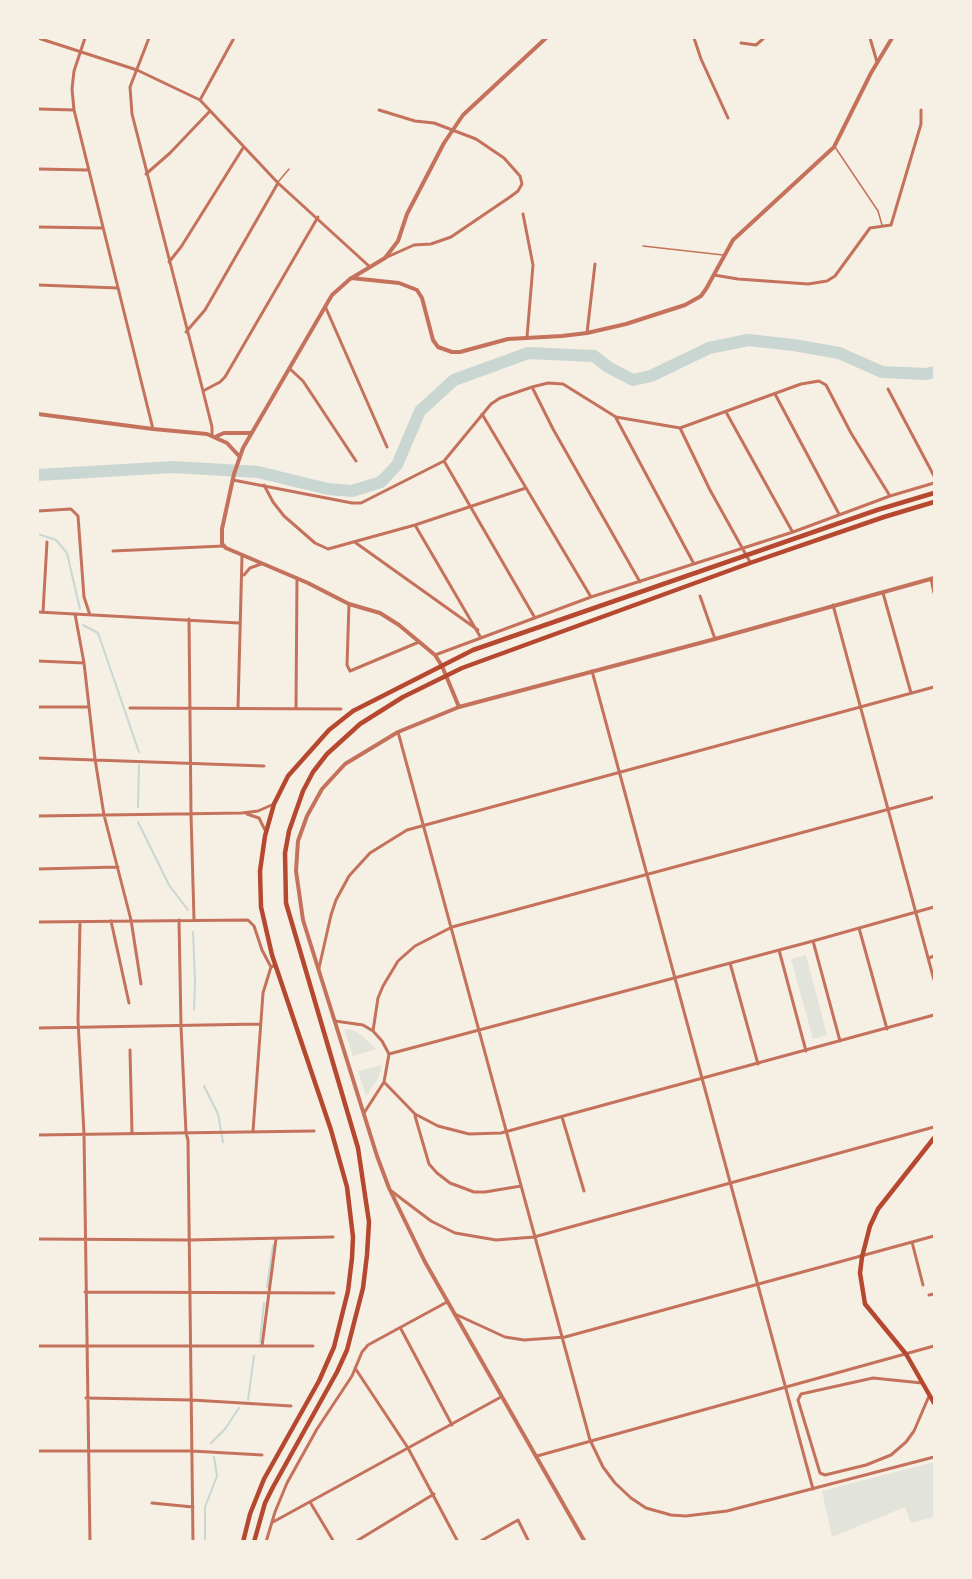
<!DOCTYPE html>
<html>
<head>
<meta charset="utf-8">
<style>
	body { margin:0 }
	#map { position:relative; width:972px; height:1579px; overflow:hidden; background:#f6efe4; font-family:"DejaVu Sans",sans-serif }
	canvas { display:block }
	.frame { position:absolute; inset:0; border:39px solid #f6efe4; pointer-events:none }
</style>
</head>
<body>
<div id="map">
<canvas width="972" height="1579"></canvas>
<div class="frame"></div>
</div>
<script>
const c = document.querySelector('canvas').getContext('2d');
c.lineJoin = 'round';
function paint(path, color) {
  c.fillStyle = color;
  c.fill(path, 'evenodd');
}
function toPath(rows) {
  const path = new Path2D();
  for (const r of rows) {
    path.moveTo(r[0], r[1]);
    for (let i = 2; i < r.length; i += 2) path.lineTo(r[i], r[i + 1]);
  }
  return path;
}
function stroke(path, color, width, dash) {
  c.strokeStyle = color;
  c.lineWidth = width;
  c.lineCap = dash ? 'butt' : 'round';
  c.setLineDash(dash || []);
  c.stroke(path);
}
const green = toPath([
	[806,955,827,1035,813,1039,791,959],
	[344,1029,353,1030,361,1035,377,1049,353,1056],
	[382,1065,379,1077,366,1096,358,1071],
	[934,1462,934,1517,911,1523,905,1507,832,1537,822,1491]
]);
const stream = toPath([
	[38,534,56,540,67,553,80,609],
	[83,625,98,633,139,752],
	[138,807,139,765],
	[138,822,169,885,188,910],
	[193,932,195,981,194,1010],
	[204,1086,218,1114,223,1142],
	[267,1287,273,1245],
	[260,1342,264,1303],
	[248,1400,254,1356],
	[211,1443,225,1429,239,1408],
	[205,1542,205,1507,217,1476,214,1457]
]);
const river = toPath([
	[38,475,174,467,258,472,328,489,352,491,381,482,397,465,420,411,454,380,528,353,594,356,608,367,633,380,651,376,709,348,748,340,794,345,839,353,882,372,926,374,934,372]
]);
const service = toPath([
	[835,147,878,211,882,225],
	[278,182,289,169],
	[643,246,723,255]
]);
const minor = toPath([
	[38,38,137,70,200,100,278,183,370,267],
	[85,38,74,71,72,89,74,110,153,429],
	[149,38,130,87,132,114,203,391,212,427,212,435],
	[694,38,701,59,728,118],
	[870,38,877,62],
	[741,43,756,45,764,38],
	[200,100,234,38],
	[38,109,74,110],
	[379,110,415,121,434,123,476,139,504,158,520,176,522,184,518,191,510,197,451,237,431,244,414,245,385,258],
	[38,169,87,170],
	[146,174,170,153,210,111],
	[523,214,533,265,527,337],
	[38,227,102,228],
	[169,262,181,247,243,148],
	[714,275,738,279,808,284,827,281,835,276,870,228,891,225,921,124,921,110],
	[38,285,118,288],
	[325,306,387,447],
	[186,332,205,310,278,183],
	[587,333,595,264],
	[289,368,303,381,356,461],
	[532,387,553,429,640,582],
	[888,389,934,476],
	[203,391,220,382,225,377,318,217],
	[775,394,839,514],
	[726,412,792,531],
	[482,414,591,597],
	[616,418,694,564],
	[680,428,710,490,750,562],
	[444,461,535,618],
	[233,480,352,503,361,503,444,461,491,404,500,398,532,387,548,383,563,384,616,417,680,428,801,384,819,381,826,385,851,433,890,496],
	[264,485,273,502,284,516,315,543,328,549,415,525,526,488],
	[38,511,71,509,78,516,84,597,90,615],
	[415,525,481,638],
	[356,543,478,630],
	[113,551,223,546],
	[244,575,250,568,261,564],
	[931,579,934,593],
	[883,593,911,693],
	[700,596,715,639],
	[349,604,347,665,350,671,419,642],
	[833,605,934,980],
	[38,612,239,623],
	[43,612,47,542],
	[75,614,84,663,95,759,104,815,131,920,141,984],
	[189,619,191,814,194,919],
	[435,655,591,597,793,532,890,496,934,483],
	[38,661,84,663],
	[592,671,813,1489],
	[38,707,89,707],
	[130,708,341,709],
	[238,708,242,556],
	[296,708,297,578],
	[398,732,590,1440,603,1467,615,1483,631,1498,646,1508,671,1515,686,1516,727,1511,934,1457],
	[38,758,264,766],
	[247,814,259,818,265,830],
	[38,816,242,813,258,811,274,804],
	[38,869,118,867],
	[179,920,181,1026,186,1133,188,1140,193,1542],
	[111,921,129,1003],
	[38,922,248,920,254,926,262,950,271,967],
	[80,922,78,1020,84,1134,90,1542],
	[859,928,887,1029],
	[813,941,840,1041],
	[779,950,806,1051],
	[929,958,934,956],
	[730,963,758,1064],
	[319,968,331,915,336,900,349,876,370,853,407,830,934,687],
	[335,1021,363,1025,373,1031,382,1041,389,1054,384,1082,364,1113],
	[38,1028,260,1024],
	[373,1031,378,998,383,986,398,961,415,946,452,927,934,797],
	[130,1050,132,1133],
	[389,1054,813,941,934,907],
	[384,1082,415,1114,438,1126,469,1134,501,1133,934,1015],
	[415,1116,429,1164,437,1173,450,1183,474,1192,485,1192,521,1186],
	[562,1117,584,1191],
	[253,1131,263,993,271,967,276,965],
	[38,1135,314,1131],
	[390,1190,431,1221,455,1233,496,1240,534,1237,934,1127],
	[38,1239,189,1240,333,1237],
	[912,1242,923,1285],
	[85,1292,334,1293],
	[929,1295,934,1294],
	[455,1314,505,1337,524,1340,565,1337,934,1236],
	[401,1329,452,1425],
	[38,1346,313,1346],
	[262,1346,276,1239],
	[355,1368,408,1448,458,1542],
	[922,1383,873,1378,801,1394,798,1400,820,1473,825,1475,866,1465,891,1455,906,1442,914,1431,929,1396],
	[86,1398,192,1400,291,1406],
	[38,1451,192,1451,262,1455],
	[537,1456,934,1346],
	[310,1502,334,1542],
	[152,1503,193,1507],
	[273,1522,501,1397],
	[266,1542,275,1512,287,1483,317,1429,352,1376,362,1352,368,1345,447,1302],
	[355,1542,434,1494],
	[479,1542,518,1520,529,1542]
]);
const tertiary = toPath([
	[351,278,399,283,417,290,422,298,433,340,438,347,452,352,460,352,508,339,562,336,587,333,626,324,685,305,701,296,706,289,733,240,834,147,871,73,892,38],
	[38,414,153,429,207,434,227,443,239,456],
	[217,436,224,433,250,433],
	[459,707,442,666,435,655,399,625,380,613,349,604,308,583,226,548,222,544,222,529,234,474,243,448,332,295,350,279,385,258,398,241,407,214,444,143,463,115,546,38],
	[585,1542,425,1262,389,1188,377,1156,303,920,296,871,298,841,307,816,322,789,345,764,398,732,459,707,715,639,934,578]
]);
const secondary = toPath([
	[934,1138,878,1209,870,1226,862,1257,860,1273,865,1304,906,1354,934,1403]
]);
const primary = toPath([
	[243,1542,250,1514,264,1479,319,1381,334,1347,348,1291,352,1258,353,1237,347,1187,331,1130,272,955,261,907,260,871,265,836,274,804,288,776,329,730,353,711,473,650,877,510,934,493],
	[254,1542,265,1503,273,1487,337,1372,347,1350,363,1288,367,1255,369,1222,358,1148,286,903,285,853,289,831,303,791,313,772,327,754,360,724,403,697,462,668,750,563,884,517,934,502]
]);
paint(green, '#e2e4dc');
stroke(stream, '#c9d6d2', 2);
stroke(river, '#c9d6d2', 12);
stroke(service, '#c5725c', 1.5);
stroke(minor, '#c5725c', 3);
stroke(tertiary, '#c5725c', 4);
stroke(secondary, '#b5482f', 4.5);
stroke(primary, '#b5482f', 4.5);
</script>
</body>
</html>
